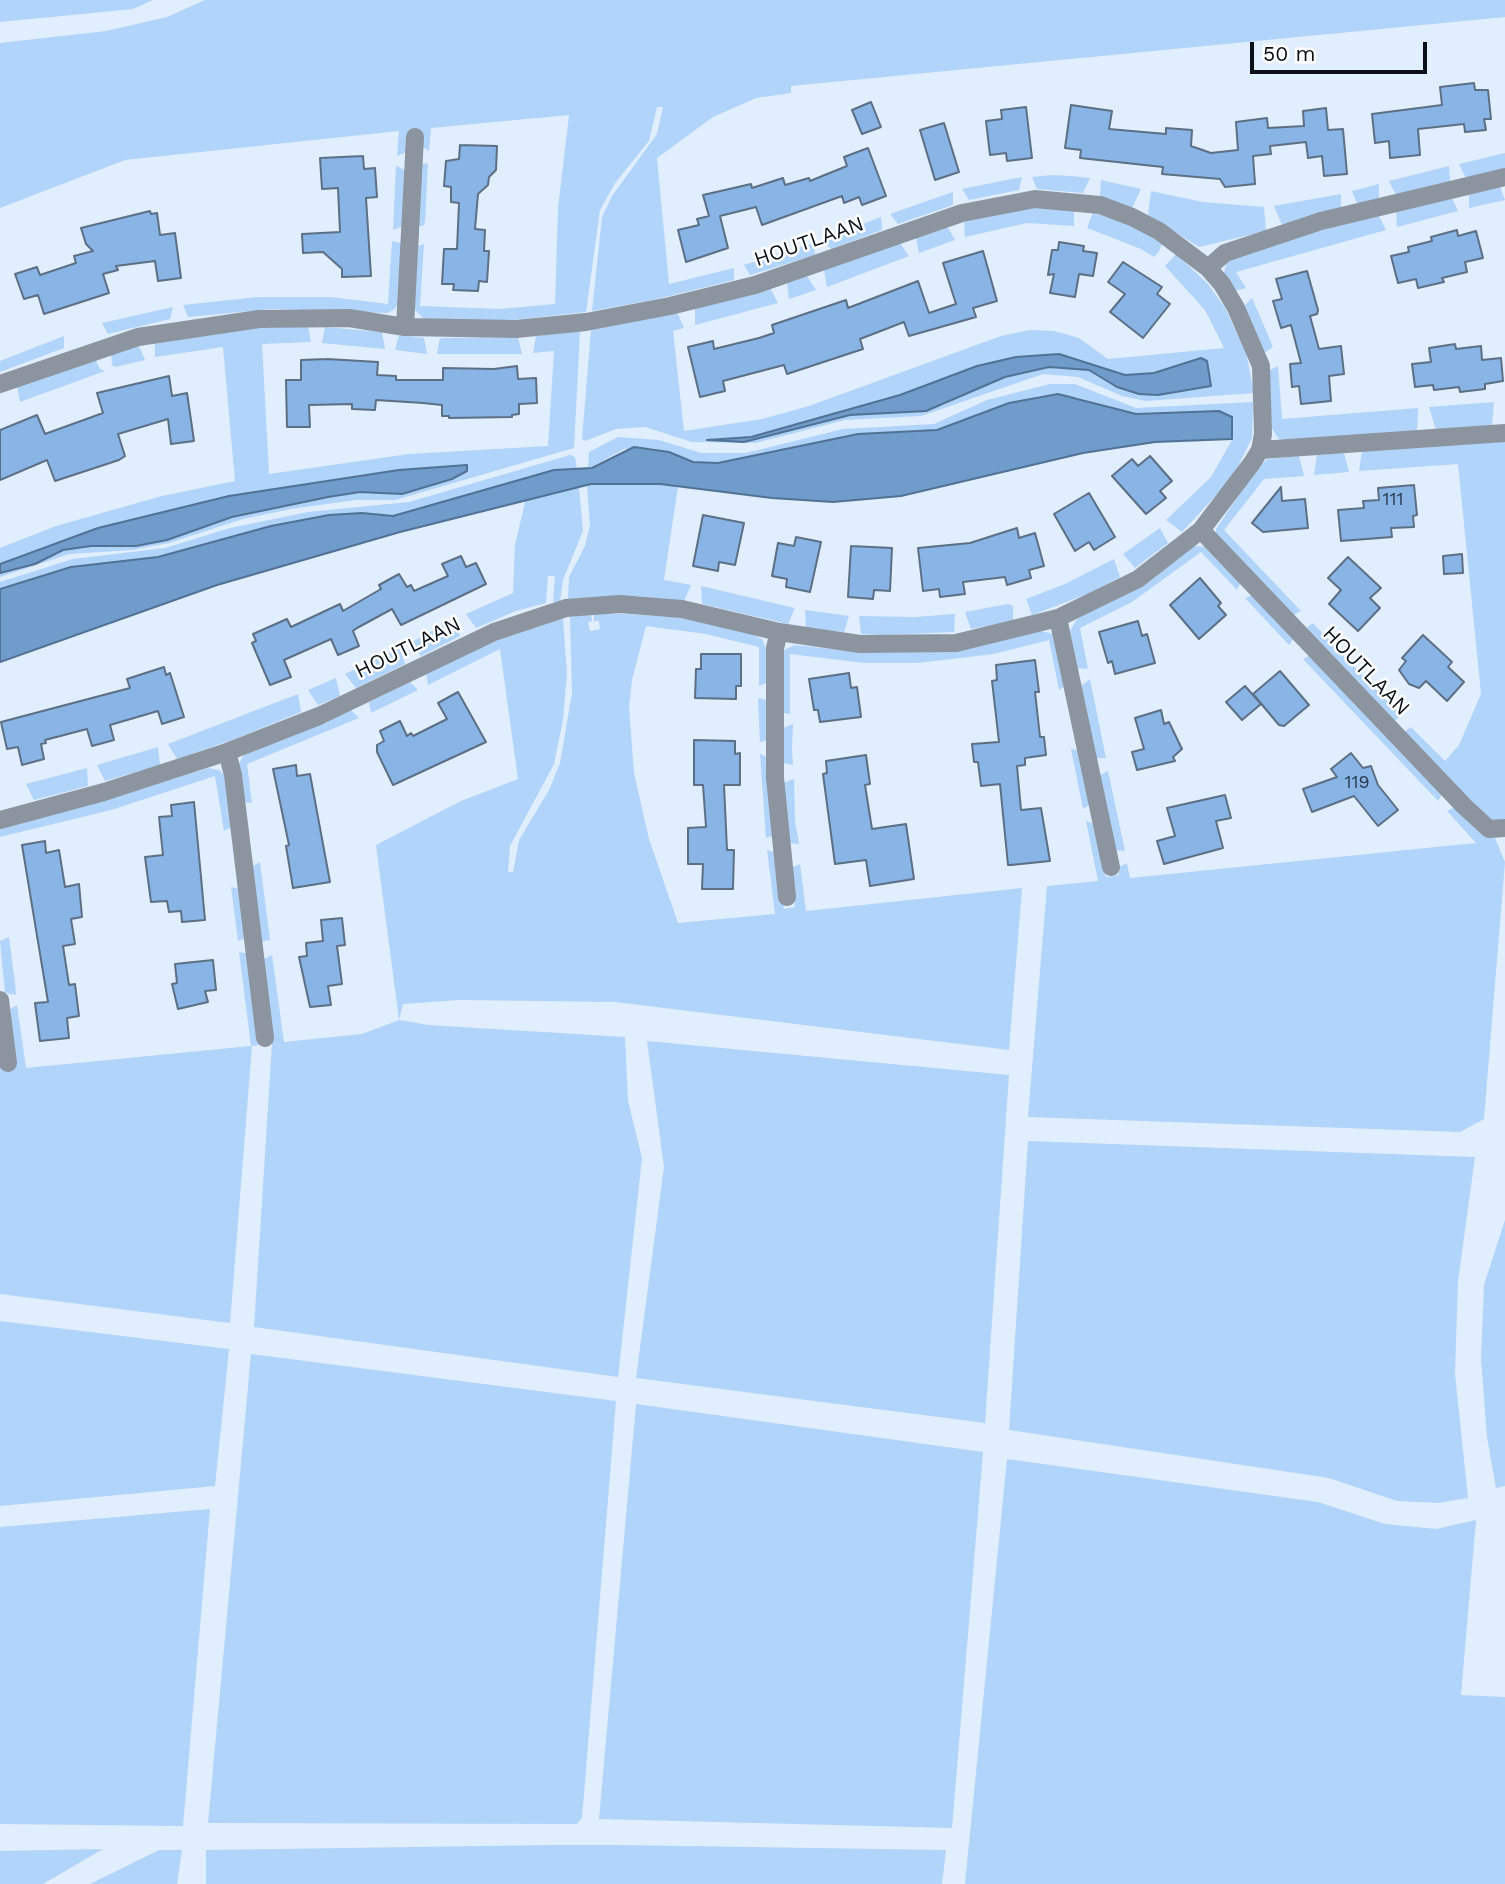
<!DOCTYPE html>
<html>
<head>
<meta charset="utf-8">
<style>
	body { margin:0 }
	#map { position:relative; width:1505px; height:1884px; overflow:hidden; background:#e1eefd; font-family:"Work Sans",sans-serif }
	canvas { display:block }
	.scale { position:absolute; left:1250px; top:42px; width:177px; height:32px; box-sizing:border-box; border:4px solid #091018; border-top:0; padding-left:9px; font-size:21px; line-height:24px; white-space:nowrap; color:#091018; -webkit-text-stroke:5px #fff; paint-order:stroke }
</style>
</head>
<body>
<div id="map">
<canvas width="1505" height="1884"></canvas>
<div class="scale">50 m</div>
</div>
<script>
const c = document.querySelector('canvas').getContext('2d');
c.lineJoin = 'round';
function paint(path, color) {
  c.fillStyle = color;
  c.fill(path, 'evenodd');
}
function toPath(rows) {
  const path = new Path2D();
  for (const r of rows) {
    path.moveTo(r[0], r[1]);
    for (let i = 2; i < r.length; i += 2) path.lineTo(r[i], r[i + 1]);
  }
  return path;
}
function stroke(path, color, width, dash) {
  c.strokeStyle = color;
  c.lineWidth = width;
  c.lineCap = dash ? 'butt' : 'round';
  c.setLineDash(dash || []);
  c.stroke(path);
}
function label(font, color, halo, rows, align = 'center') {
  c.font = font + ' "Work Sans",sans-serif';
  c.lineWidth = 5;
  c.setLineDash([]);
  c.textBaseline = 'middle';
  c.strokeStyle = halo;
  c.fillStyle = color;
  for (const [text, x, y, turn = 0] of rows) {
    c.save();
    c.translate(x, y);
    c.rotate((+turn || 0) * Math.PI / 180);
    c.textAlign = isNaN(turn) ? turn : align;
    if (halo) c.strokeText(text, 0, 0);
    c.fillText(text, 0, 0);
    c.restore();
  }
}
const green = toPath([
	[0,0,153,0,133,9,0,22],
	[205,0,1505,0,1505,17,791,86,791,93,756,98,713,117,657,158,669,284,734,268,734,280,653,300,592,311,602,217,612,196,657,134,663,107,657,107,649,141,615,183,600,210,586,312,504,321,425,320,414,309,416,247,424,244,420,306,500,309,555,304,558,208,569,115,431,128,429,151,421,146,397,156,399,131,125,160,0,208,0,43,106,31,167,17],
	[1505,153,1505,169,1466,178,1459,164],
	[428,163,425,222,423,226,417,226,420,165],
	[396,166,407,171,404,226,393,230],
	[1449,166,1450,181,1396,195,1389,181],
	[1052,175,1071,176,1090,178,1083,193,1037,189,1032,177],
	[1022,177,1019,190,969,200,962,189],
	[1101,180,1141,189,1132,208,1100,196],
	[1379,184,1379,199,1358,205,1352,191],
	[1499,184,1505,200,1469,208,1469,191],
	[1151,191,1203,202,1264,207,1266,231,1199,247,1148,215],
	[953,192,953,205,898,224,890,214],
	[1341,194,1341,209,1282,225,1274,206],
	[1451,196,1458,211,1397,227,1396,210],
	[1034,207,1074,209,1074,226,1027,223,965,237,964,220],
	[1093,213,1129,224,1151,236,1162,244,1159,251,1154,257,1141,249,1087,228],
	[1378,214,1386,230,1236,272,1246,288,1234,291,1224,273,1227,261,1237,254],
	[881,217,882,230,831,249,822,240],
	[947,226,955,240,919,253,916,236],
	[392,241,403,244,400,299,395,309,387,313,272,309,188,317,183,305,258,297,330,297,388,304],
	[899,242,909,256,827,287,824,270],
	[814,243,815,255,750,275,744,265],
	[1176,254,1208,284,1225,308,1246,352,1254,393,1146,401,1122,396,1078,377,1043,374,921,416,845,420,755,443,692,442,645,427,616,429,585,441,582,439,591,330,677,312,684,328,673,331,684,431,762,419,809,406,1001,336,1029,330,1054,331,1079,338,1108,359,1224,348,1205,310,1165,266],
	[1059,354,1125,375,1154,373,1201,358,1211,385,1158,395,1139,394,1117,387,1089,370,1049,367,1005,377,962,394,944,405,850,415,745,442,718,441,751,437,900,395,977,366,1016,357],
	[807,276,816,290,789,299,787,283],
	[770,288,778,303,695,325,695,309],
	[1252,298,1273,347,1264,353,1243,307],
	[173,307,170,319,108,334,102,323],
	[308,326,311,342,262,344,269,474,409,454,548,446,554,351,533,353,536,336,580,331,574,448,395,500,356,500,291,509,243,519,169,543,132,550,69,554,0,577,0,573,35,564,63,550,91,546,136,546,167,540,232,517,328,497,360,492,402,494,466,471,466,465,399,470,229,496,98,528,0,564,0,548,56,526,162,496,235,481,223,347,155,357,155,341,254,328],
	[325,327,382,332,385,349,322,343],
	[399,335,424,338,427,354,395,350],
	[64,336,64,348,0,372,0,361],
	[518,337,522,354,437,354,440,338],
	[138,344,145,360,115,367,112,365,111,352],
	[94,357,100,369,105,371,20,402,17,385],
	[1278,366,1282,419,1418,408,1417,432,1285,442,1278,438,1271,427,1268,371],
	[1050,384,1075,384,1136,408,1253,402,1252,438,1232,478,1182,532,1166,520,1211,477,1232,440,1232,417,1219,411,1136,414,1083,399,1058,394,1040,396,985,411,937,430,858,434,718,463,693,462,651,448,624,449,588,469,589,452,618,437,659,440,701,453,746,453,843,429,934,424,987,400],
	[1494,402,1492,426,1436,430,1429,407],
	[1505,439,1505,821,1494,824,1402,734,1411,727,1445,761,1459,745,1481,694,1458,464,1359,471,1362,451],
	[1344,453,1349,472,1314,475,1317,455],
	[570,455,575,457,577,469,528,477,393,516,362,513,329,515,271,526,158,557,71,567,0,589,0,582,73,559,165,548,230,528,308,512,409,502],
	[1299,456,1304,476,1264,479,1224,530,1301,611,1291,616,1216,535,1216,529,1259,465,1268,459],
	[627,483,678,486,664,580,691,585,684,601,637,596,568,599,569,577,585,546,590,525,587,485],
	[579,487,583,531,563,580,560,601,553,602,555,576,548,576,546,603,516,611,476,628,466,614,513,593,515,545,526,498],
	[1160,528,1168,543,1135,568,1123,554],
	[1194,546,1205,547,1241,581,1237,590,1201,552,1132,602,1080,628,1088,669,1077,668,1070,631,1077,619],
	[1114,559,1120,577,1090,593,1032,615,1026,599,1065,584],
	[701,586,795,608,788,624,702,604],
	[1253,595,1294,638,1289,645,1245,598],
	[1008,604,1013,606,1013,621,971,629,965,612],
	[805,610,849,616,844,632,806,628],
	[608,613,676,617,716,625,754,635,762,639,767,651,767,683,759,686,759,647,706,634,646,626,632,680,629,707,634,773,649,839,678,923,775,914,767,850,776,853,784,909,795,907,791,868,800,864,806,911,1022,888,1009,1050,615,1002,459,1000,403,1004,399,1020,429,1025,625,1037,628,1101,642,1158,618,1377,254,1327,272,1044,262,960,272,955,284,1042,362,1034,399,1020,376,845,461,801,518,779,500,649,428,685,426,673,508,633,563,618,567,674,563,720,554,764,510,846,508,872,513,872,519,840,549,790,560,763,572,693,570,617,591,614,592,621,588,622,590,631,600,629,599,621,594,621,594,614],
	[955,614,954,632,885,635,861,634,859,616,915,617],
	[456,618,460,636,421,656,410,643],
	[1313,623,1401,716,1392,723,1304,630],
	[1040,631,1054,634,1068,684,1059,690,1049,640,993,654,918,663,864,663,790,654,790,714,780,712,783,651,794,645,860,652,967,648],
	[400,648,405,664,356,688,345,674],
	[1311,655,1442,794,1438,801,1303,659],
	[336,678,340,696,318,705,308,690],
	[1090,679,1106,758,1095,758,1081,686],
	[410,682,418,690,371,713,369,702],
	[298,694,301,712,232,740,177,759,168,744],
	[758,698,767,700,768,740,760,742],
	[351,710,359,718,247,764,252,803,242,802,239,763,244,755],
	[793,724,792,750,793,765,783,763,781,729],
	[158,747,160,765,105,781,97,765],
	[1071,749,1081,751,1091,804,1083,809],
	[760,754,769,758,775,835,766,838],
	[87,768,88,786,34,800,26,784],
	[208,768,219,770,225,776,232,827,224,831,215,776,111,810,0,837,0,827,134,791],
	[1108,771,1125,851,1114,850,1099,776],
	[794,779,795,821,799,844,789,843,783,783],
	[1455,807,1487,836,1495,838,1505,862,1484,1119,1460,1132,1028,1117,1047,886,1098,881,1086,821,1095,824,1106,877,1119,875,1117,868,1127,863,1130,878,1476,843,1447,811],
	[260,862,270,940,260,942,251,867],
	[231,887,240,889,247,937,238,941],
	[9,937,15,983,16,995,5,993,0,941],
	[239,952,249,954,261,1045,252,1046,230,1323,0,1294,0,1062,7,1011,17,1005,26,1068,251,1046],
	[647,1041,1009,1075,985,1423,636,1378,664,1167],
	[1028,1141,1475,1157,1458,1281,1455,1374,1468,1498,1438,1503,1397,1501,1329,1478,1009,1430],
	[1505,1220,1505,1486,1496,1488,1487,1437,1481,1359,1484,1285],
	[0,1321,229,1349,215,1486,0,1506],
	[251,1354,616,1401,582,1818,577,1824,208,1823],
	[636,1404,983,1452,952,1828,599,1819],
	[1007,1459,1318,1502,1385,1524,1436,1529,1476,1520,1461,1695,1505,1697,1505,1884,965,1884],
	[210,1509,183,1826,0,1824,0,1527],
	[554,1845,617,1845,946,1850,942,1884,206,1884,206,1850],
	[103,1849,43,1884,0,1884,0,1851],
	[159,1850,182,1850,177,1884,90,1884]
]);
const water = toPath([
	[1059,354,1125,375,1154,373,1201,358,1207,361,1211,386,1158,395,1139,394,1117,387,1089,370,1049,367,1005,377,926,411,850,415,744,442,707,440,751,437,900,395,977,366,1016,357,1059,354],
	[1058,394,1136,414,1219,411,1232,417,1232,439,1155,442,1083,453,901,496,833,502,772,498,660,484,591,484,400,532,217,585,0,662,0,589,71,567,158,557,271,526,329,515,362,513,393,516,554,470,592,468,634,447,669,452,693,462,718,463,858,434,937,430,1009,403,1058,394],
	[467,465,467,471,452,479,402,494,360,492,328,497,232,517,167,540,136,546,91,546,63,550,35,564,0,573,0,564,98,528,229,496,399,470,467,465]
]);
const building = toPath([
	[1474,83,1475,90,1488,90,1491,119,1484,119,1486,130,1465,132,1464,124,1418,129,1420,155,1390,158,1389,141,1375,143,1372,114,1442,105,1440,87,1474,83],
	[871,102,881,127,862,134,852,110,871,102],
	[1071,105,1112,111,1109,129,1166,134,1166,128,1192,130,1191,146,1211,153,1238,150,1236,122,1267,118,1268,128,1304,126,1303,111,1326,108,1328,130,1343,129,1347,174,1324,176,1322,156,1308,158,1306,142,1270,146,1271,154,1253,156,1255,184,1225,187,1220,179,1162,174,1163,167,1080,158,1081,150,1065,148,1071,105],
	[1026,107,1032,158,1007,161,1006,153,990,155,986,121,1002,119,1001,110,1026,107],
	[944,123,959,172,935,180,920,130,944,123],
	[460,145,497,146,496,170,489,177,488,185,478,194,475,229,485,230,484,251,489,251,487,282,479,281,478,291,453,290,454,284,442,284,444,249,457,249,459,203,451,202,451,187,444,186,446,161,459,159,460,145],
	[868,148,886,196,862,205,859,197,844,203,842,196,762,225,756,207,720,216,728,248,686,262,678,230,699,225,697,219,709,216,703,195,751,184,752,188,783,178,785,185,809,178,810,181,847,166,844,157,868,148],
	[363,156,364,169,375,168,377,197,366,198,371,276,342,277,342,269,323,252,303,253,302,234,340,232,338,188,322,189,320,158,363,156],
	[150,211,151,214,157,213,160,235,175,233,181,278,158,281,155,261,116,266,118,270,103,274,109,293,44,314,38,295,24,299,15,274,37,267,40,275,76,263,74,256,93,251,86,244,81,228,150,211],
	[1457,230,1458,236,1476,231,1483,258,1465,262,1467,272,1442,278,1444,282,1418,288,1416,279,1398,283,1391,256,1409,252,1408,247,1432,241,1431,237,1457,230],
	[1059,242,1084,246,1083,251,1097,253,1093,276,1079,274,1075,297,1050,293,1054,274,1048,275,1052,250,1058,250,1059,242],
	[983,251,997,301,973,308,976,317,909,336,904,322,860,339,863,349,787,374,784,365,723,381,725,391,700,397,688,347,713,341,714,349,759,338,774,333,772,325,846,300,848,308,918,281,929,313,956,304,943,263,983,251],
	[1123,262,1162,287,1157,294,1170,304,1143,338,1110,312,1125,294,1108,282,1123,262],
	[1307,271,1318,310,1317,314,1310,316,1319,349,1341,346,1344,374,1329,376,1331,401,1301,404,1299,386,1292,387,1290,364,1301,363,1291,325,1281,328,1273,301,1282,299,1276,279,1307,271],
	[1455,344,1456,349,1481,346,1482,360,1501,358,1503,381,1485,384,1485,389,1460,392,1459,387,1434,390,1433,385,1415,387,1412,364,1431,362,1429,348,1455,344],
	[327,359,378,362,377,375,396,376,396,380,443,380,443,368,494,369,517,366,518,379,536,378,537,403,519,404,519,414,512,415,512,417,449,418,449,416,442,416,442,405,423,403,376,400,375,410,352,409,352,404,309,405,310,427,287,427,286,380,301,380,301,360,327,359],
	[169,376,172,396,187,393,194,441,171,444,168,419,118,434,125,456,119,460,55,481,47,460,0,480,0,430,37,415,45,434,103,413,97,393,169,376],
	[1150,456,1172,481,1160,491,1166,498,1146,514,1112,476,1132,459,1138,466,1150,456],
	[1414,485,1417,515,1413,516,1414,527,1391,528,1392,537,1341,541,1338,510,1364,508,1363,501,1379,500,1378,488,1414,485],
	[1281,487,1282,501,1305,499,1308,528,1263,532,1252,523,1281,487],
	[1089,493,1115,537,1094,550,1089,542,1075,551,1054,514,1089,493],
	[703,515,744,523,735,565,719,562,718,571,693,566,703,515],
	[1017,528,1019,538,1035,533,1044,566,1029,570,1031,578,1007,585,1005,577,963,582,965,594,940,597,939,589,923,591,918,548,970,543,1017,528],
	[796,537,821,542,810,592,786,587,787,579,772,576,778,543,794,546,796,537],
	[851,546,892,548,890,591,874,590,873,599,848,597,851,546],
	[1462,554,1463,573,1444,574,1443,556,1462,554],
	[461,556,466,567,476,563,486,584,401,625,392,609,357,628,353,631,359,646,338,655,331,639,284,660,291,677,270,685,252,643,256,641,253,634,287,619,291,627,340,604,343,611,381,589,379,585,399,574,407,587,411,585,414,591,448,576,442,564,461,556],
	[1348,557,1381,588,1370,598,1380,608,1358,631,1329,604,1341,590,1328,578,1348,557],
	[1200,578,1221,603,1218,606,1226,615,1199,639,1170,605,1200,578],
	[1138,621,1142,636,1147,634,1155,663,1115,674,1112,661,1108,663,1099,632,1138,621],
	[1423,635,1452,662,1448,667,1464,682,1447,701,1426,681,1419,688,1409,684,1399,670,1406,661,1402,658,1423,635],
	[701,654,741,654,741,686,736,686,736,699,695,698,696,669,701,669,701,654],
	[1035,660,1039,692,1035,692,1040,737,1044,737,1046,755,1025,758,1025,765,1017,766,1021,810,1041,808,1050,861,1011,865,1008,865,1000,784,981,786,978,762,974,762,972,744,999,742,992,681,997,680,996,665,1035,660],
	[164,667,166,675,170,673,184,717,162,724,158,711,110,725,114,740,92,746,87,729,45,740,46,743,41,744,44,759,22,765,18,747,7,749,1,722,130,688,127,679,164,667],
	[1280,671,1309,705,1284,726,1279,725,1253,694,1280,671],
	[849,673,851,688,857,687,861,717,820,722,818,710,814,710,809,679,849,673],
	[1245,686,1261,704,1242,720,1226,702,1245,686],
	[458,692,486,742,393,785,377,752,377,745,384,741,380,731,400,721,407,736,411,733,413,736,447,719,438,703,458,692],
	[1161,710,1164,724,1169,722,1182,749,1173,757,1175,761,1137,770,1132,752,1144,749,1135,718,1161,710],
	[694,740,735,741,735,754,740,753,740,785,724,785,727,850,734,850,733,889,702,889,703,864,688,864,688,828,706,827,703,785,694,785,694,740],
	[1351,753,1363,768,1371,766,1378,785,1398,810,1378,826,1354,796,1312,812,1303,789,1337,777,1331,769,1351,753],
	[866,755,870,784,865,785,872,829,906,824,914,879,870,886,866,860,835,864,823,774,827,773,826,761,866,755],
	[296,765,297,776,310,774,330,882,293,888,286,846,289,845,273,769,296,765],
	[1225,795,1231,818,1216,821,1223,848,1164,864,1157,841,1175,836,1167,808,1225,795],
	[194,802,205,920,182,922,181,911,169,912,167,901,151,902,145,857,163,855,159,817,172,816,171,805,194,802],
	[45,841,46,853,59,850,65,887,79,884,82,917,71,919,75,944,63,946,69,985,75,984,79,1016,67,1018,69,1038,40,1041,35,1003,48,1002,22,845,45,841],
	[342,918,345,945,337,946,342,984,328,986,331,1005,310,1007,299,957,307,956,306,943,323,941,321,920,342,918],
	[213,960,216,990,205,991,208,1002,178,1009,172,984,177,983,175,964,213,960]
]);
const minor = toPath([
	[1208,268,1225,253,1321,221,1505,177],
	[405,327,415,137],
	[0,384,138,337,259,319,349,318,405,327,516,329,586,322,670,306,755,285,962,213,1035,199,1100,205,1132,217,1159,231,1208,268,1222,284,1236,308,1261,366,1263,434,1260,450,1252,463,1201,530,1138,579,1058,618,956,643,860,644,779,632,682,609,620,604,566,608,494,632,319,716,227,752,104,792,0,820],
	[1260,450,1505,433],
	[1201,530,1464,806,1489,829,1505,828],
	[1058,618,1111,867],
	[779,632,775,648,775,778,787,897],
	[227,752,233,775,265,1038],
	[0,1000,8,1063]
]);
const numberNames = [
	["111",1393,500],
	["119",1357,783]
];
const streetNames = [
	["HOUTLAAN",809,242,-19],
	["HOUTLAAN",408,648,-26],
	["HOUTLAAN",1366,671,46]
];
paint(green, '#b1d4fa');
paint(water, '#709ccb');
stroke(water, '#517295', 2);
paint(building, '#88b5e6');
stroke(building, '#5c6f84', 2);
stroke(minor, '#8c959f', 18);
label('18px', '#29394c', null, numberNames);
label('21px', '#091018', '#fff', streetNames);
</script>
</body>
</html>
